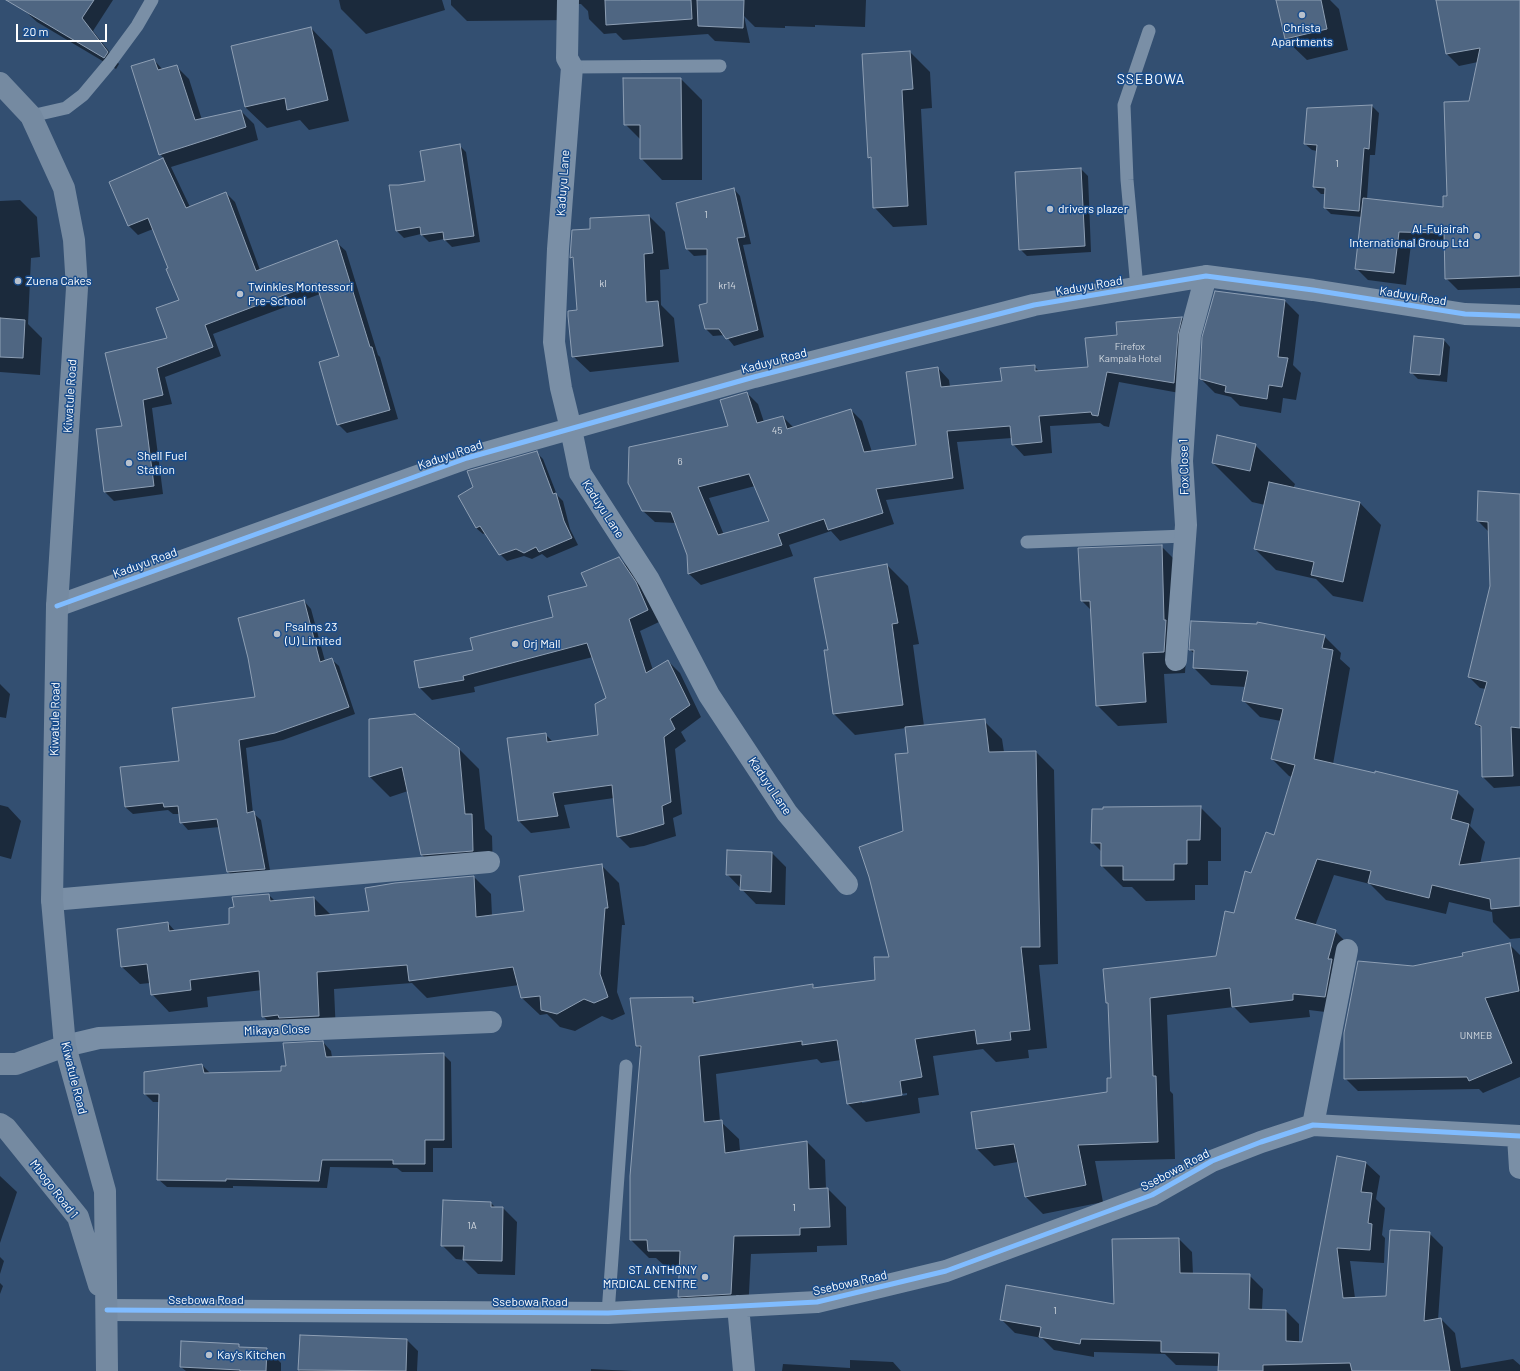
<!DOCTYPE html>
<style>
body{margin:0}
#map{position:relative;width:1520px;height:1371px;overflow:hidden;background:#334f71;font-family:Barlow,sans-serif}
canvas{display:block}
.scale{position:absolute;left:16px;top:24px;width:91px;height:18px;box-sizing:border-box;border:2px solid #fff;border-top:0;padding-left:5px;font-size:12px;line-height:14px;white-space:nowrap;color:#fff;-webkit-text-stroke:3px #184c8c;paint-order:stroke}
</style>
<div id="map">
<canvas width="1520" height="1371"></canvas>
<div class="scale">20 m</div>
</div>
<script>
const ctx = document.querySelector('canvas').getContext('2d');
ctx.lineJoin = 'round';
function fill(path, color) { ctx.fillStyle = color; ctx.fill(path, 'evenodd'); }
const toPath = rows => new Path2D(rows.map(r => 'M' + r).join(''));
function trace(path, color, width, dash) { ctx.strokeStyle = color; ctx.lineWidth = width; ctx.lineCap = dash ? 'butt' : 'round'; ctx.setLineDash(dash || []); ctx.stroke(path); }
function label(font, color, halo, rows, align = 'center') {
  ctx.font = font + ' Barlow,sans-serif'; ctx.lineWidth = 3; ctx.setLineDash([]); ctx.textBaseline = 'middle'; ctx.strokeStyle = halo; ctx.fillStyle = color; for (const [text, x, y, turn = 0] of rows) {
    ctx.save(); ctx.translate(x, y); ctx.rotate((+turn || 0) * Math.PI / 180); ctx.textAlign = isNaN(turn) ? turn : align; if (halo) ctx.strokeText(text, 0, 0); ctx.fillText(text, 0, 0); ctx.restore();
  }
}
const shadow = toPath([
 [31,0,113,0,93,31,119,64,116,69,37,22,25,11],
 [339,0,442,0,445,10,366,34,341,9],
 [451,0,866,0,865,27,815,25,815,27,785,26,785,28,755,27,744,16,750,43,715,41,708,34,623,40,616,33,604,34,589,19,588,11,581,4,578,4,571,20,467,21,451,5],
 [1277,0,1330,0,1339,9,1348,50,1307,60,1285,39],
 [1437,0,1520,0,1520,288,1458,290,1446,278,1445,245,1411,244,1406,285,1368,280,1356,268,1362,217,1331,214,1325,208,1326,194,1321,194,1314,187,1317,151,1312,150,1305,144,1308,109,1372,106,1379,113,1375,155,1370,155,1367,199,1444,208,1448,197,1478,62,1459,66,1447,54],
 [311,28,332,50,349,121,309,130,300,120,267,128,245,107],
 [910,52,930,72,932,108,921,109,927,225,893,227,874,207,872,159,869,157],
 [154,60,163,70,176,66,189,79,202,120,241,111,254,124,258,140,171,167,190,207,226,193,235,202,260,270,336,242,346,251,378,355,380,357,398,419,347,433,338,424,340,357,320,294,213,334,221,356,165,377,172,404,152,408,163,494,114,501,105,492,124,427,168,339,180,300,153,229,138,235,129,226,111,183,164,159,160,154],
 [681,79,702,100,702,180,662,180,641,158,641,140,625,124],
 [459,145,466,152,480,242,452,247,444,239,429,242,421,234,404,238,397,231,399,186,426,181],
 [1081,169,1088,176,1091,252,1027,256,1020,249],
 [734,189,740,196,751,244,743,245,764,337,734,346,725,335,713,336,706,329,708,304,708,255,694,256,687,249],
 [20,200,37,217,40,257,31,258,28,324,42,338,40,375,0,372,0,201],
 [649,216,665,232,669,269,660,270,661,305,674,318,679,362,590,372,573,356,578,311,574,260,571,257,591,230],
 [1285,301,1299,315,1293,365,1301,373,1296,400,1283,398,1281,413,1240,406,1231,397,1215,393,1201,379],
 [1182,318,1193,329,1185,394,1119,382,1109,427,1104,426,1100,423,1050,426,1052,453,1024,456,1013,444,1012,438,957,442,964,489,886,500,894,524,840,541,831,531,789,545,793,556,701,585,689,574,688,554,676,523,655,522,643,511,729,426,747,393,758,404,764,422,783,417,794,428,851,410,862,421,872,452,917,446,938,368,949,380,950,387,1003,382,1034,366,1040,372,1089,368,1118,336],
 [755,486,771,522,724,535,709,498],
 [1444,340,1450,347,1447,382,1418,379,1411,372],
 [1255,445,1295,484,1293,489,1360,503,1381,525,1363,602,1333,596,1316,579,1276,570,1255,549,1265,505,1252,502,1213,463],
 [536,452,543,459,557,495,563,501,570,529,578,545,547,558,542,554,532,559,524,556,507,561,500,554,486,533,483,534,476,528],
 [1520,495,1520,786,1494,788,1483,777,1482,729,1476,724,1486,689,1480,688,1469,677,1491,586,1489,532,1478,521],
 [1161,546,1182,567,1187,642,1185,673,1164,674,1167,723,1118,726,1097,705,1091,610,1082,601],
 [619,558,631,570,647,595,659,622,640,631,653,670,668,661,680,673,701,717,681,732,686,741,675,749,682,814,673,818,676,836,644,846,630,848,618,836,614,798,564,805,570,828,531,833,519,821,545,734,553,742,599,736,607,698,593,657,474,687,475,692,432,700,420,688,474,651,554,618],
 [887,565,908,586,919,644,913,645,924,726,984,721,1002,739,1004,752,1036,752,1054,770,1058,964,1039,965,1047,1048,1028,1050,1029,1058,996,1062,983,1049,933,1056,939,1095,918,1098,920,1113,866,1122,848,1104,841,1060,821,1063,817,1059,716,1074,720,1121,739,1139,740,1151,807,1142,825,1160,826,1189,828,1189,846,1207,847,1245,817,1246,817,1252,751,1254,748,1312,697,1314,679,1296,681,1268,667,1268,656,1258,649,1258,631,1240,642,1050,637,1045,692,998,698,1003,813,986,816,989,876,981,890,958,904,832,909,754,906,728,855,735,834,714,826,651,829,651],
 [907,1093,907,1095,862,1103,862,1101],
 [304,601,311,609,325,661,331,659,339,666,355,714,283,740,246,748,253,813,261,820,271,876,236,879,228,872,220,827,188,830,181,822,180,814,173,814,168,810,133,814,125,807,256,698],
 [1324,636,1341,653,1340,659,1350,668,1333,764,1457,792,1474,809,1470,826,1485,842,1480,864,1520,859,1520,938,1510,939,1493,922,1492,912,1449,902,1446,914,1386,900,1370,884,1334,875,1315,926,1335,931,1352,948,1342,1014,1309,1010,1310,1017,1250,1023,1234,1007,1167,1015,1170,1091,1173,1094,1175,1159,1095,1161,1103,1202,1043,1214,1026,1197,1018,1162,994,1166,977,1149,1108,1093,1112,1079,1109,1005,1107,1003,1217,957,1252,874,1274,836,1292,777,1289,776,1272,759,1281,721,1260,717,1243,700,1246,687,1211,685,1194,668,1195,654,1190,650],
 [0,684,10,694,6,718,0,717],
 [459,749,479,769,485,829,492,836,493,871,442,875,422,855,408,791,390,797,370,777],
 [0,805,8,807,21,821,11,859,0,856],
 [1200,807,1221,828,1221,861,1208,861,1208,885,1195,885,1195,900,1146,901,1132,887,1123,887,1102,866,1102,852,1092,842],
 [728,851,772,853,786,867,785,905,756,904,727,874],
 [602,866,619,883,625,925,622,925,617,992,625,1014,612,1020,602,1016,575,1031,560,1027,547,1014,540,1015,522,998,519,985,427,998,412,983,334,989,336,1034,281,1034,263,1016,262,990,207,997,208,1007,169,1012,152,994,150,983,140,984,122,967,118,930,168,923,175,931,230,925,235,908,269,895,275,901,314,898,331,915,370,912,474,877,491,894,492,916,525,911],
 [1509,944,1520,955,1520,1077,1483,1093,1479,1089,1358,1091,1345,1078,1413,968,1464,957],
 [323,1042,331,1051,332,1057,443,1054,451,1062,452,1148,433,1148,433,1172,402,1172,397,1168,330,1167,327,1188,233,1186,233,1188,167,1187,158,1179,160,1102,153,1102,145,1094,202,1065,210,1073,282,1072],
 [1366,1163,1380,1176,1376,1199,1385,1208,1382,1235,1385,1238,1384,1263,1350,1261,1355,1298,1387,1297,1429,1233,1443,1247,1438,1320,1441,1319,1455,1333,1461,1368,1513,1359,1520,1365,1520,1371,1220,1371,1220,1366,1176,1365,1165,1354,1094,1352,1094,1357,1054,1350,1042,1338,1015,1333,1001,1319,1115,1305,1179,1239,1192,1252,1193,1275,1249,1275,1263,1289,1262,1310,1286,1311,1299,1324,1299,1343,1303,1343],
 [0,1176,17,1192,0,1243],
 [444,1201,491,1203,496,1208,503,1208,517,1222,515,1275,478,1274,464,1260,456,1259,442,1245],
 [0,1257,4,1261,0,1274],
 [0,1283,3,1286,0,1294],
 [407,1340,418,1351,417,1371,300,1371,299,1370],
 [238,1345,242,1348,267,1349,281,1363,281,1371,186,1371,181,1367],
 [850,1360,893,1362,901,1371,782,1371,783,1364,850,1368],
 [591,1369,633,1371,591,1371]
]);
const building = toPath([
 [6,0,94,0,82,18,108,52,104,58,6,0],
 [605,0,691,0,692,19,606,25,605,0],
 [697,0,744,0,743,28,698,26,697,0],
 [1276,0,1321,0,1327,29,1285,39,1276,0],
 [1436,0,1520,0,1520,276,1445,279,1444,233,1399,232,1394,273,1355,269,1363,198,1443,207,1443,196,1447,196,1444,102,1469,101,1480,48,1446,54,1436,0],
 [311,27,328,100,287,110,285,98,245,107,231,46,311,27],
 [910,51,913,89,902,90,908,206,873,208,871,157,868,158,862,54,910,51],
 [154,59,158,70,177,65,195,120,241,110,246,127,159,155,131,66,154,59],
 [623,78,681,78,682,159,640,159,640,125,624,125,623,78],
 [1372,105,1369,149,1364,148,1359,211,1324,208,1325,188,1313,187,1317,145,1304,144,1307,108,1372,105],
 [460,144,474,236,444,240,443,232,421,235,420,227,396,231,389,185,399,185,425,181,420,151,460,144],
 [163,158,186,208,226,192,256,271,337,240,370,347,372,347,390,410,337,425,319,362,339,356,316,283,205,325,213,347,157,368,163,395,143,400,154,486,104,492,96,429,122,426,105,353,167,338,156,308,179,300,166,269,168,268,148,218,128,226,109,182,163,158],
 [1081,168,1085,246,1019,250,1015,172,1081,168],
 [734,188,745,237,737,238,758,330,726,339,719,329,705,329,699,305,707,303,707,249,686,249,676,203,734,188],
 [649,215,653,253,644,254,646,302,658,301,663,346,572,357,568,316,568,311,577,310,573,257,570,258,572,230,590,229,590,218,649,215],
 [1215,291,1285,300,1278,357,1288,358,1282,387,1269,385,1267,399,1225,392,1226,386,1200,379,1202,337,1215,291],
 [1182,317,1178,334,1174,383,1107,372,1098,416,1092,415,1091,412,1039,416,1042,442,1012,445,1010,426,947,431,953,478,876,489,883,513,828,530,824,519,778,534,782,545,688,574,687,555,671,512,642,511,628,483,629,447,728,426,720,400,747,392,757,423,783,416,787,429,851,409,864,452,916,445,906,372,938,367,941,387,1002,381,1000,368,1035,365,1035,371,1088,367,1085,338,1117,335,1116,322,1182,317],
 [749,474,769,521,718,535,698,487,749,474],
 [0,318,25,320,23,358,0,357,0,318],
 [1414,336,1444,339,1440,375,1410,373,1414,336],
 [1217,435,1256,444,1250,471,1212,463,1217,435],
 [537,451,553,494,556,493,564,521,572,538,539,552,536,547,524,553,516,549,499,555,480,526,476,528,458,496,473,487,467,471,537,451],
 [1269,482,1360,502,1343,582,1311,575,1314,562,1254,549,1269,482],
 [1478,491,1520,494,1520,728,1511,727,1513,776,1482,777,1481,726,1475,724,1487,682,1468,677,1490,586,1488,522,1477,521,1478,491],
 [1162,545,1164,620,1166,620,1164,652,1143,653,1146,702,1096,706,1090,601,1081,601,1078,548,1162,545],
 [619,557,636,582,648,610,629,619,646,673,668,660,690,705,670,719,675,729,664,737,671,802,662,806,664,824,631,834,617,837,612,785,553,793,558,816,518,821,507,738,546,733,547,742,598,735,595,704,606,698,587,643,463,676,464,680,419,688,414,661,473,650,470,638,553,617,548,596,587,586,581,573,619,557],
 [887,564,898,623,892,624,903,705,833,714,824,650,828,650,814,578,887,564],
 [304,600,320,662,332,658,349,707,275,733,239,740,247,813,254,811,265,869,227,872,217,819,180,823,178,806,164,807,163,803,125,807,120,767,179,761,172,708,255,697,248,658,238,618,304,600],
 [1191,621,1257,624,1257,622,1325,635,1322,648,1333,650,1314,759,1375,773,1375,771,1458,791,1451,819,1469,824,1459,865,1520,858,1520,906,1491,909,1490,899,1432,885,1429,898,1368,883,1371,871,1317,859,1295,919,1336,930,1328,959,1332,959,1325,997,1293,994,1293,1000,1232,1007,1230,988,1150,998,1153,1076,1156,1076,1158,1142,1078,1145,1086,1185,1025,1197,1014,1144,976,1149,971,1112,1107,1092,1107,1078,1111,1078,1108,1003,1106,1003,1103,969,1216,956,1225,911,1234,913,1245,871,1251,873,1266,832,1274,835,1295,765,1271,759,1283,709,1242,701,1248,671,1193,668,1194,650,1189,650,1191,621],
 [415,714,459,748,465,814,472,814,473,851,421,855,402,767,369,777,369,719,415,714],
 [985,719,989,752,1036,751,1040,947,1021,947,1030,1030,1010,1032,1011,1040,977,1044,975,1030,915,1039,922,1077,900,1081,902,1095,847,1104,837,1040,802,1045,802,1041,699,1056,704,1122,722,1120,725,1153,807,1141,809,1189,828,1188,830,1227,800,1228,800,1235,734,1236,731,1294,678,1297,680,1251,648,1251,647,1240,630,1240,630,1176,641,1046,636,1046,630,998,693,997,693,1003,813,984,813,988,875,980,874,957,889,957,869,877,859,847,903,831,895,754,908,753,905,727,985,719],
 [1201,806,1200,840,1187,840,1187,864,1174,864,1174,880,1123,880,1123,866,1101,866,1101,843,1091,843,1092,809,1103,809,1103,807,1201,806],
 [727,850,772,852,771,892,740,890,741,875,726,875,727,850],
 [602,864,608,908,605,908,600,974,608,997,594,1003,584,999,557,1014,541,1010,540,996,521,998,513,967,409,981,407,965,317,972,319,1016,279,1018,278,1015,262,1017,259,971,190,980,191,990,151,995,147,964,121,967,117,929,168,922,169,931,229,924,229,908,234,907,232,897,269,894,270,901,314,897,315,916,369,911,365,888,395,883,474,876,476,917,524,911,519,876,602,864],
 [1510,943,1519,991,1485,998,1512,1063,1469,1081,1467,1077,1344,1079,1344,1033,1358,961,1413,966,1463,956,1462,953,1510,943],
 [323,1041,326,1057,444,1053,444,1140,425,1140,425,1164,393,1164,393,1160,322,1160,319,1181,226,1179,226,1181,157,1180,159,1094,144,1094,144,1072,202,1064,204,1073,281,1071,281,1066,286,1066,283,1043,323,1041],
 [1337,1156,1366,1162,1361,1192,1372,1193,1368,1223,1372,1224,1370,1250,1337,1248,1343,1298,1386,1296,1390,1230,1430,1232,1424,1321,1441,1318,1450,1371,1352,1371,1350,1363,1263,1365,1263,1371,1218,1371,1219,1353,1161,1352,1161,1341,1081,1339,1080,1344,1039,1337,1041,1327,1000,1320,1006,1285,1114,1304,1112,1239,1179,1238,1180,1273,1250,1274,1249,1309,1286,1310,1286,1341,1302,1342,1337,1156],
 [443,1200,491,1202,491,1207,503,1207,502,1261,463,1260,464,1246,441,1246,443,1200],
 [300,1335,407,1339,406,1371,298,1370,300,1335],
 [181,1341,239,1344,239,1347,267,1348,266,1371,240,1371,240,1370,180,1367,181,1341]
]);
const service = toPath([
 [572,67,720,66],
 [31,116,66,108,83,95,109,64,137,26,152,0],
 [1137,288,1127,180,1124,105,1149,31],
 [1027,542,1185,536],
 [608,1313,626,1066]
]);
const minor = toPath([
 [568,0,567,58,572,67,558,249,554,342,561,388,571,429,580,473,649,580,709,695,787,813,847,884],
 [57,606,467,458,754,377,1034,305,1206,276,1313,290,1465,314,1520,316],
 [1176,660,1186,525,1182,461,1190,335,1206,276],
 [52,900,489,862],
 [65,1046,99,1038,491,1022],
 [1313,1125,1347,950],
 [1518,1137,1520,1168],
 [738,1306,744,1371],
 [107,1310,608,1313,817,1302,946,1271,1152,1195,1212,1161,1261,1142,1313,1125,1520,1136]
]);
const secondary = toPath([
 [0,83,31,116,64,188,74,240,77,288,57,606,52,900,65,1046,105,1191,107,1371],
 [0,1064,16,1064,65,1046],
 [0,1124,6,1128,78,1217,99,1285]
]);
const cycleway = toPath([
 [57,606,467,458,754,377,1034,305,1206,276,1313,290,1465,314,1520,316],
 [107,1310,608,1313,817,1302,946,1271,1152,1195,1212,1161,1261,1142,1313,1125,1520,1136]
]);
const markers = [
 [1302,15,4,"#b8c1cd"],
 [1050,209,4,"#b8c1cd"],
 [1477,236,4,"#b8c1cd"],
 [18,281,4,"#b8c1cd"],
 [240,294,4,"#b8c1cd"],
 [129,463,4,"#b8c1cd"],
 [277,634,4,"#b8c1cd"],
 [515,644,4,"#b8c1cd"],
 [705,1277,4,"#b8c1cd"],
 [209,1355,4,"#b8c1cd"]
];
const numberNames = [
 ["1",1337,164],
 ["1",706,215],
 ["kl",603,284],
 ["kr14",727,286],
 ["Firefox",1130,347],
 ["Kampala Hotel",1130,359],
 ["45",777,431],
 ["6",680,462],
 ["UNMEB",1476,1036],
 ["1",794,1208],
 ["1A",472,1226],
 ["1",1055,1311]
];
const poiNames = [
 ["Christa",1302,28,"center"],
 ["Apartments",1302,42,"center"],
 ["drivers plazer",1058,209],
 ["Al-Fujairah",1469,229,"right"],
 ["International Group Ltd",1469,243,"right"],
 ["Zuena Cakes",26,281],
 ["Twinkles Montessori",248,287],
 ["Pre-School",248,301],
 ["Shell Fuel",137,456],
 ["Station",137,470],
 ["Psalms 23",285,627],
 ["(U) Limited",285,641],
 ["Orj Mall",523,644],
 ["ST ANTHONY",697,1270,"right"],
 ["MRDICAL CENTRE",697,1284,"right"],
 ["Kay's Kitchen",217,1355]
];
const streetNames = [
 ["Kaduyu Lane",563,183,-86],
 ["Kaduyu Road",1089,286,-10],
 ["Kaduyu Road",1413,296,9],
 ["Kaduyu Road",774,361,-15],
 ["Kiwatule Road",70,396,-86],
 ["Kaduyu Road",450,455,-19],
 ["Fox Close 1",1184,467,-91],
 ["Kaduyu Lane",603,509,57],
 ["Kaduyu Road",145,563,-20],
 ["Kiwatule Road",55,719,-89],
 ["Kaduyu Lane",770,786,56],
 ["Mikaya Close",277,1030,-2],
 ["Kiwatule Road",74,1078,76],
 ["Ssebowa Road",1175,1170,-28],
 ["Mbogo Road 1",54,1189,52],
 ["Ssebowa Road",850,1283,-13],
 ["Ssebowa Road",206,1300],
 ["Ssebowa Road",530,1302]
];
const quarterNames = [
 ["SSEBOWA",1151,79]
];
fill(shadow, '#0007');
fill(building, '#4f6682');
trace(building, '#8e9fb4', 1);
trace(service, '#7a8fa6', 13);
trace(minor, '#7a8fa6', 22);
trace(secondary, '#758aa1', 22);
trace(cycleway, '#80bcff', 5);
for (const [x, y, r, color] of markers) { const dot = new Path2D(); dot.arc(x, y, r, 0, 2 * Math.PI); ctx.fillStyle = color; ctx.fill(dot); trace(dot, '#184c8c', 1.5); }
label('10px', '#d3d9e0', null, numberNames);
label('12px', '#fff', '#184c8c', poiNames, 'left');
label('12px', '#fff', '#184c8c', streetNames);
ctx.letterSpacing = '1px';
label('14px', '#fff', '#184c8c', quarterNames);
ctx.letterSpacing = '0px';
</script>
